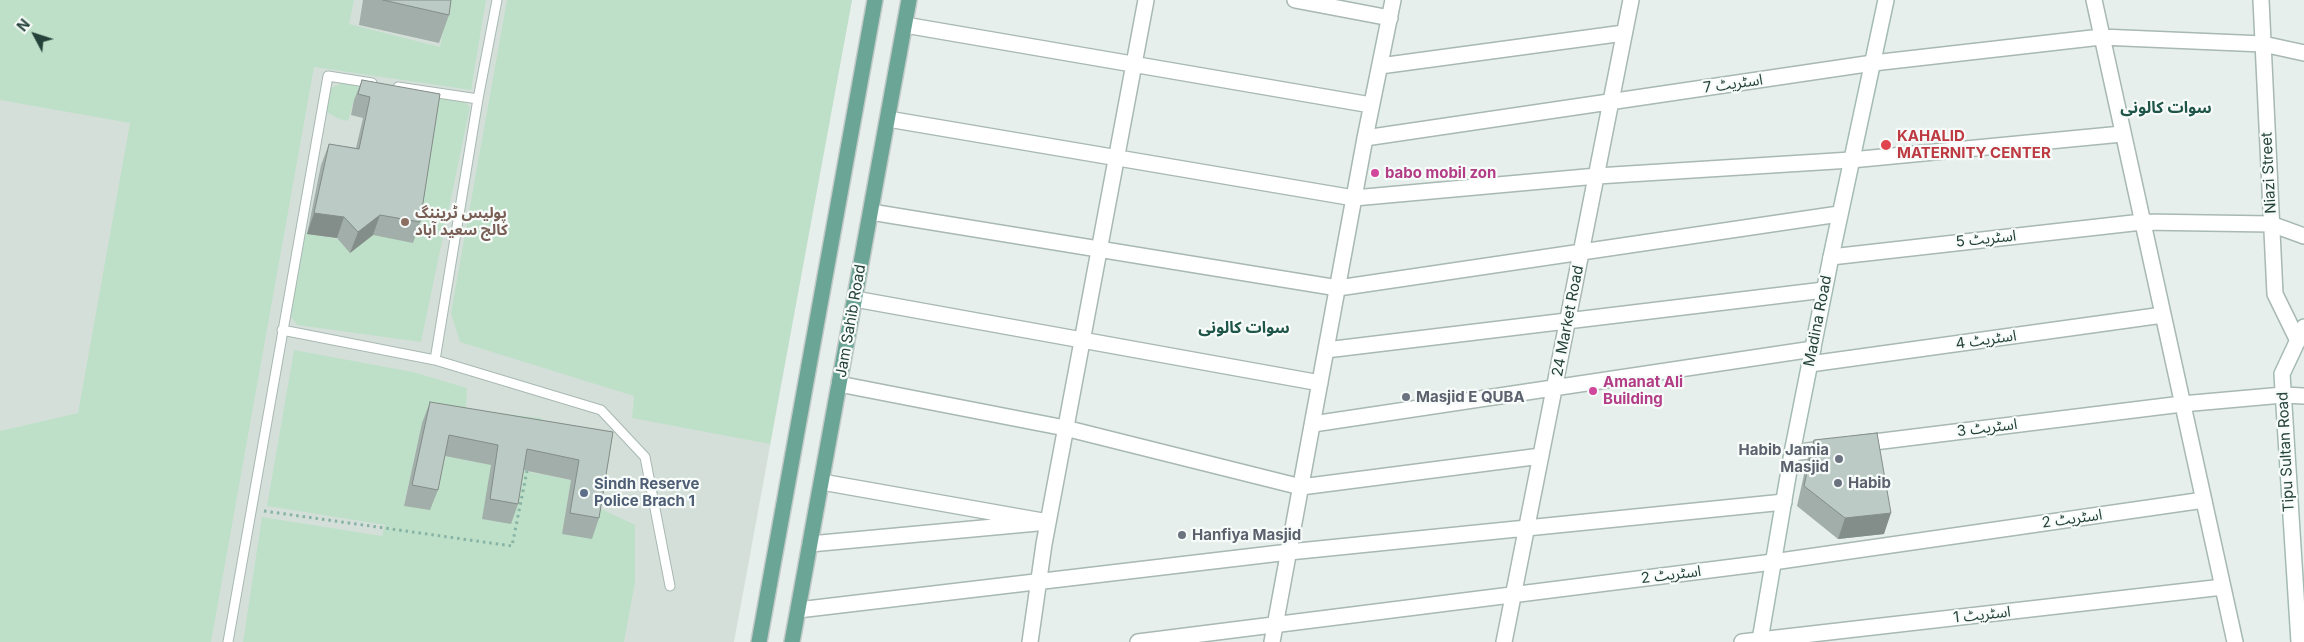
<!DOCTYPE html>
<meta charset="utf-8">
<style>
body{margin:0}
#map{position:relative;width:2304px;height:642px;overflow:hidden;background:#e6efeb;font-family:Inter,sans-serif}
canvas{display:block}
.north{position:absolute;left:10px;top:10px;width:50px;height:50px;-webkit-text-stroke:4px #f7fbf9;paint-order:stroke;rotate:310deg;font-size:14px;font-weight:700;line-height:20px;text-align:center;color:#24423a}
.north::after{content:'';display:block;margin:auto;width:18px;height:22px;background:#24423a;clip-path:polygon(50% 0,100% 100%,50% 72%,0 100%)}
</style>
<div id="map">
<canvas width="2304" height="642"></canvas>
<div class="north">N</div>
</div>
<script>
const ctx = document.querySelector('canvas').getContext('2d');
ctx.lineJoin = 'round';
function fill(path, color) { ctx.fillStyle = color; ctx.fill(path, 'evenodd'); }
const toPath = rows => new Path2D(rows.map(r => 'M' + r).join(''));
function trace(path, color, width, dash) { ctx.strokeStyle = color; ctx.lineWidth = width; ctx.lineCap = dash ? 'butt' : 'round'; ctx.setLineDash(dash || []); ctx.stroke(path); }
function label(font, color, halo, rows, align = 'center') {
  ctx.font = font + ' Inter,"Noto Sans Arabic",sans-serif'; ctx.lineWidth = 4.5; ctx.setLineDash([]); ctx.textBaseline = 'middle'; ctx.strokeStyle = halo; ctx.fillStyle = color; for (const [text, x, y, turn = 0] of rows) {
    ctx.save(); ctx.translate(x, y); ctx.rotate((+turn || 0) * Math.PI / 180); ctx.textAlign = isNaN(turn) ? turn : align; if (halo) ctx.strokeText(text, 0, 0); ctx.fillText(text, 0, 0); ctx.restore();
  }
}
const built = toPath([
 [0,0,852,0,734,642,0,642]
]);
const green = toPath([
 [0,0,354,0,349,24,440,47,449,0,486,0,471,90,314,67,211,642,0,642,0,431,78,413,130,123,0,100],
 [507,0,852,0,770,444,632,418,634,396,460,342,451,313],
 [347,81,465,102,470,107,421,342,297,325,290,315,306,233,338,239,350,252,373,235,413,242,433,115,354,101,348,121,339,119,327,112,331,88],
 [294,350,413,372,467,388,466,410,542,418,542,442,422,423,404,505,441,455,491,465,483,519,519,470,571,480,562,534,597,507,635,525,635,582,624,642,243,642,262,517,382,536,385,525,267,506]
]);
const path = toPath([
 [264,511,512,546,527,471]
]);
const lane = toPath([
 [398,87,478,99,497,0],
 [282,330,435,360,478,99],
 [435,360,601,410,645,457,670,586],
 [228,642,328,76,372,83]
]);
const street = toPath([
 [1295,0,1390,18],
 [2094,0,2235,642],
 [2261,0,2275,294,2298,341],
 [905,25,1371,105],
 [1380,66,1624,33],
 [888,119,1354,198,1597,176,1851,160,2122,134],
 [1365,138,1873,63,2101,37,2263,44,2304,53],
 [871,212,1338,288,1839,214],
 [1831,257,2142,222,2271,224,2304,236],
 [855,299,1320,383],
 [1326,350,1824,290],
 [1810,364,2163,315],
 [839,384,1065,428,1301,487,1541,456],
 [1313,424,1813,349],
 [1858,444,2182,404,2283,395,2304,396],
 [1792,453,1831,448],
 [810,544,1048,522,822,482],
 [798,610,1289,552,1784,502],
 [1030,642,1044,544,1146,0],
 [1138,642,1773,562,2204,500],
 [1272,642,1365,138,1393,0],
 [1504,642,1631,0],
 [1742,642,2223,587]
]);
const secondary = toPath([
 [1757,642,1760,640,1792,453,1831,257,1886,0],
 [2299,642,2282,374,2304,327]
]);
const primary = toPath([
 [759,642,875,0],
 [792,642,909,0]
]);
const wall = toPath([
 [363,0,451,0,449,15,439,43,359,25],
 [362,80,440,94,420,222,413,243,373,235,350,253,337,238,307,234,321,165,329,144,356,148,363,118,351,115,354,100],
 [430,402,613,432,599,518,592,539,562,534,571,480,523,470,518,504,511,524,482,519,491,465,445,456,438,490,430,510,404,506,422,423],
 [1814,440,1884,534,1838,539,1797,506,1807,461]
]);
const shadedWall = toPath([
 [314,213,344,217,337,238,307,234],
 [380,215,373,235,350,253,358,232],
 [1891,513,1884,534,1838,539,1845,518]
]);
const building = toPath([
 [383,0,451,0,449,15,383,0],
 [362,80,440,94,420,222,380,215,358,232,344,217,314,213,329,144,359,149,370,97,358,94,362,80],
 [430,402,613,432,599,518,570,513,579,460,527,449,518,504,490,499,498,445,449,435,438,490,412,485,430,402],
 [1877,433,1891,513,1845,518,1804,486,1814,440,1877,433]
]);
const markers = [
 [1886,145,6,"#e0444e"],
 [1375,173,5,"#d1479c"],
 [405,222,5,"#8d6e63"],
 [1593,391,5,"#d1479c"],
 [1406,397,5,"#6b7280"],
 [1839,459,5,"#6b7280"],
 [1838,483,5,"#6b7280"],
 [584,493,5,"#5c6f8a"],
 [1182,535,5,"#6b7280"]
];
const streetNames = [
 ["اسٹریٹ 7",1733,84,-8],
 ["Niazi Street",2269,173,-93],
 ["اسٹریٹ 5",1986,239,-6],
 ["Jam Sahib Road",851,321,-80],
 ["24 Market Road",1568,321,-79],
 ["Madina Road",1818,321,-79],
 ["اسٹریٹ 4",1986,340,-8],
 ["اسٹریٹ 3",1987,428,-7],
 ["Tipu Sultan Road",2286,452,-93],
 ["اسٹریٹ 2",2072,519,-8],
 ["اسٹریٹ 2",1671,575,-7],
 ["اسٹریٹ 1",1982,615,-6]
];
const healthNames = [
 ["KAHALID",1897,136],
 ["MATERNITY CENTER",1897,153]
];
const hotelNames = [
 ["babo mobil zon",1385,173],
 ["Amanat Ali",1603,382],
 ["Building",1603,399]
];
const educationNames = [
 ["پولیس ٹریننگ",415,213],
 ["کالج سعید آباد",415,230]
];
const worshipNames = [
 ["Masjid E QUBA",1416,397],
 ["Habib Jamia",1829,450,"right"],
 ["Masjid",1829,467,"right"],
 ["Habib",1848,483],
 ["Hanfiya Masjid",1192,535]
];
const serviceNames = [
 ["Sindh Reserve",594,484],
 ["Police Brach 1",594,501]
];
const neighbourhoodNames = [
 ["سوات کالونی",2166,108],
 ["سوات کالونی",1244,328]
];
fill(built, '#d4dfda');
fill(green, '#bfe0c8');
trace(lane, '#a8b8b2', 11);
trace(street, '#a8b8b2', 18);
trace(secondary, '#a4bbb3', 18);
trace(primary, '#c2cac8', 18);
trace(path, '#86b3a5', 3, [2.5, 4]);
trace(lane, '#fff', 9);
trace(street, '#fff', 15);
trace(secondary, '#fff', 15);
trace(primary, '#6aa596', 15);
fill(wall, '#a1aea9');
fill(shadedWall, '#838d89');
fill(building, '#bbcac4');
trace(building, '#838d89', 1);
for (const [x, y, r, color] of markers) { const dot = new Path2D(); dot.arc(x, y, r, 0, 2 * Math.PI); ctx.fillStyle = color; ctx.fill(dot); trace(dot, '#f7fbf9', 2); }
label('15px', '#24423a', '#f7fbf9', streetNames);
label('bold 15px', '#be3a42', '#f7fbf9', healthNames, 'left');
label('bold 15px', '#b23c85', '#f7fbf9', hotelNames, 'left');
label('bold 15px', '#785e54', '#f7fbf9', educationNames, 'left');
label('bold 15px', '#5b616d', '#f7fbf9', worshipNames, 'left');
label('bold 15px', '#4e5e75', '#f7fbf9', serviceNames, 'left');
label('bold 16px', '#1f5548', '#f7fbf9', neighbourhoodNames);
</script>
